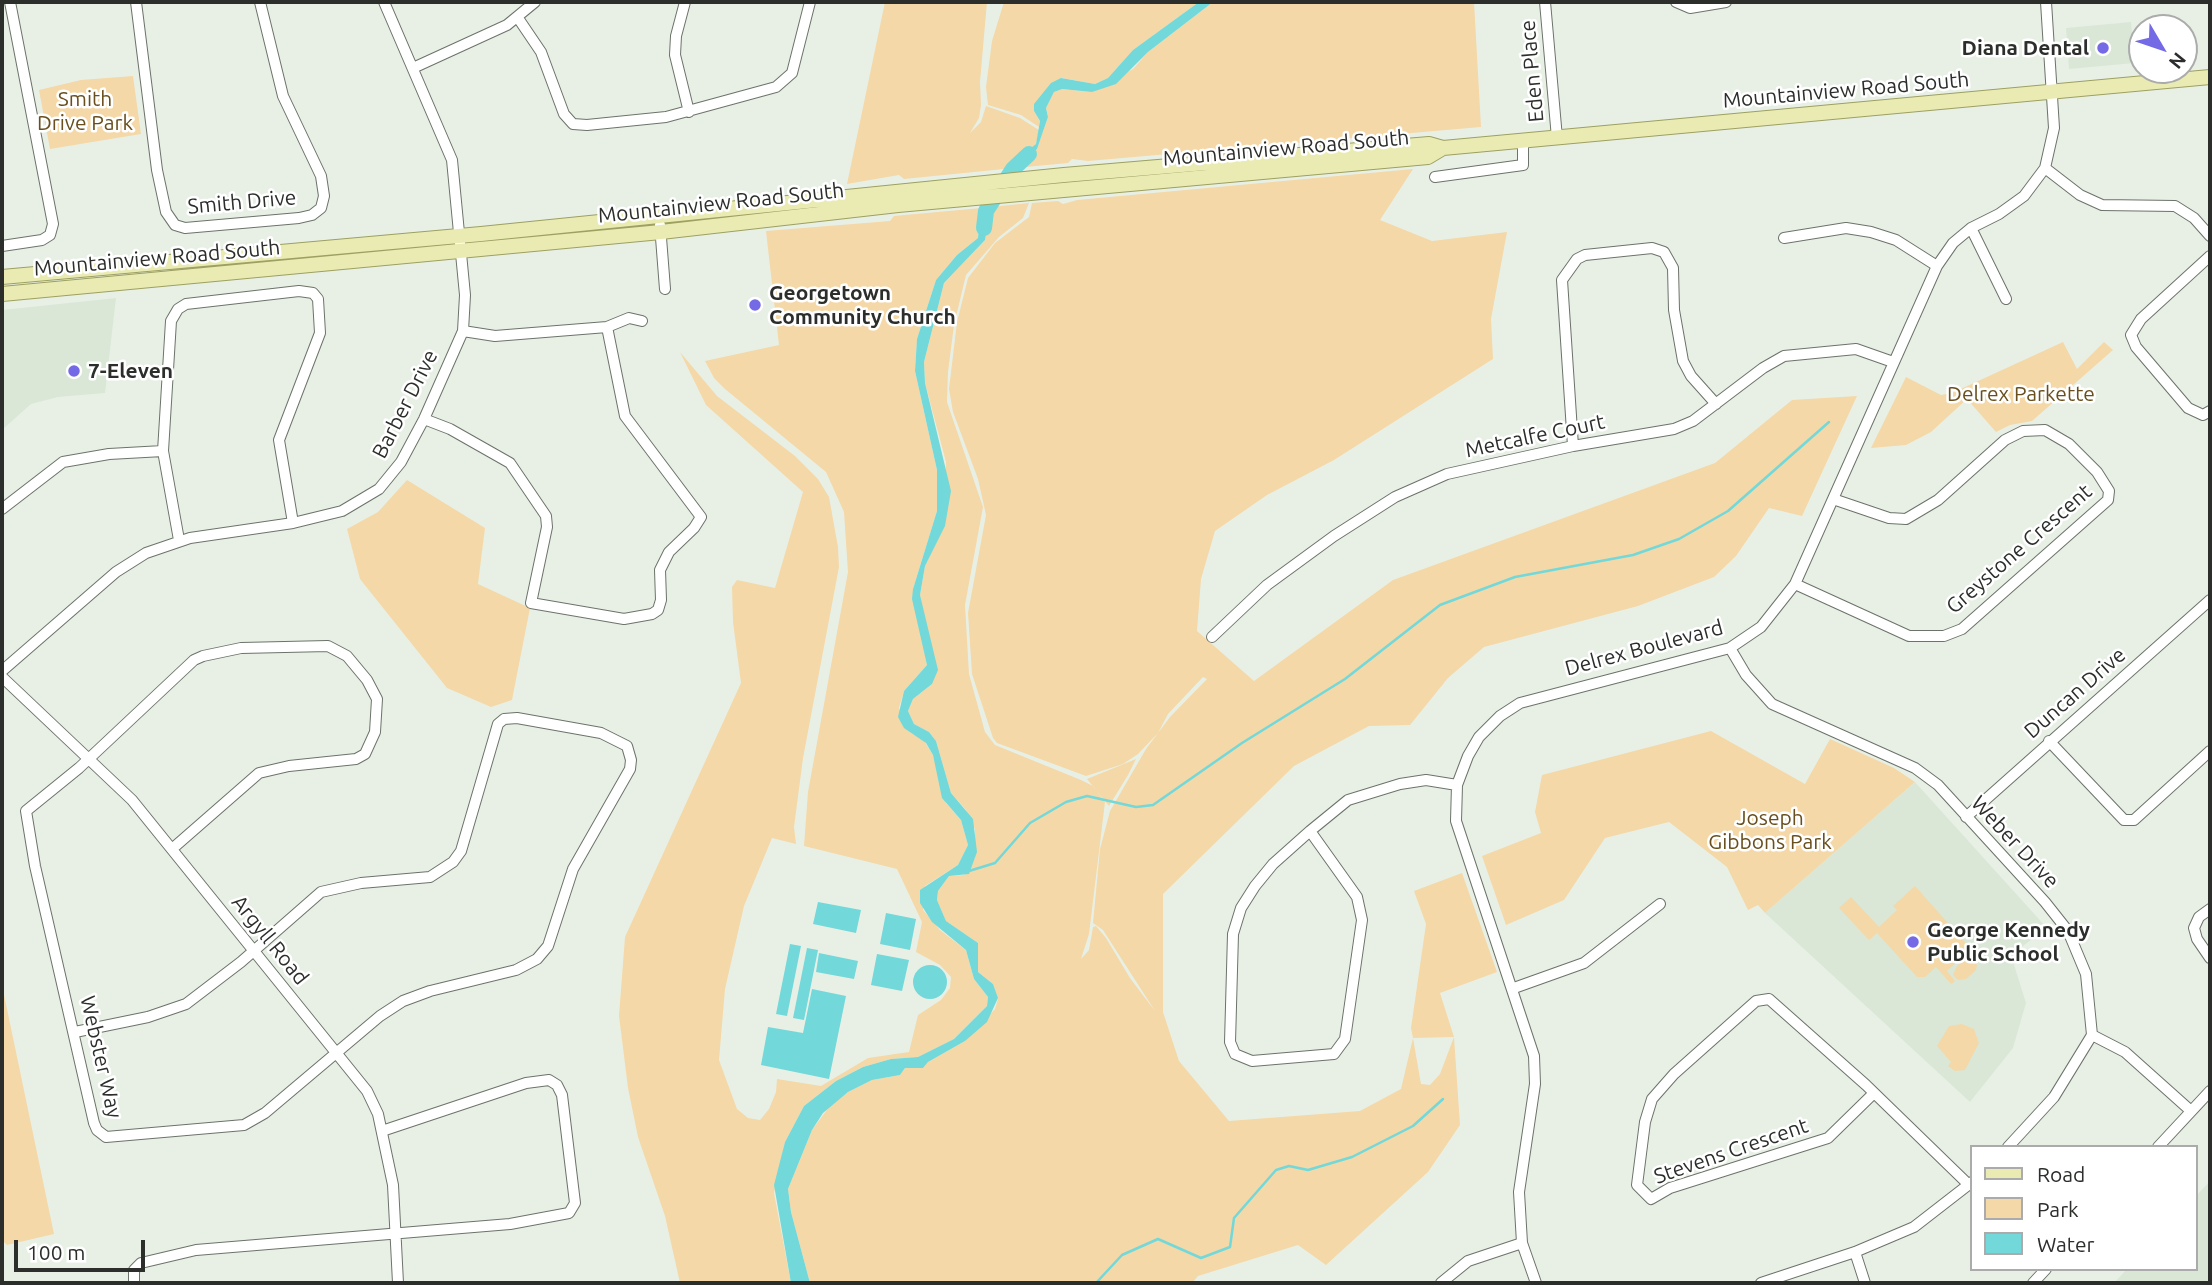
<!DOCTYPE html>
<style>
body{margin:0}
#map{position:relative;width:2212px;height:1285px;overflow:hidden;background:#e8f0e6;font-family:Ubuntu,sans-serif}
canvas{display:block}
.frame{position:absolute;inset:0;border:4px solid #2b2e2b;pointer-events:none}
.legend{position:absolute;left:1970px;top:1145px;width:228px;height:126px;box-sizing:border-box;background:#fff;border:2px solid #aaabaa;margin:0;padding:9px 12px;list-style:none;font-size:21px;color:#2b2e2b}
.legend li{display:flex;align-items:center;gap:14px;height:35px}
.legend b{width:35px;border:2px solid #aaabaa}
.north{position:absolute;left:2128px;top:14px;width:70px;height:70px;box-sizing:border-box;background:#fff;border:2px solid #aaabaa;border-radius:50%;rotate:129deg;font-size:19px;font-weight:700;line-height:28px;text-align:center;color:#2b2e2b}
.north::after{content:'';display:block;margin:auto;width:24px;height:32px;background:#756ae5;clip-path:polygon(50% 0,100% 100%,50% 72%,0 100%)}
.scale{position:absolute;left:14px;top:1240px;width:131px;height:32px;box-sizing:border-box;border:4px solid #2b2e2b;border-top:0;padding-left:9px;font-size:21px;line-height:24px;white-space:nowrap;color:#2b2e2b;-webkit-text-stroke:5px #fff;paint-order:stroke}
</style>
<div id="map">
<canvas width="2212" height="1285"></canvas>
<div class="frame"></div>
<ul class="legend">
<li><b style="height:9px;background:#e9ebb2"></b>Road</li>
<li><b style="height:19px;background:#f4d8a8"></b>Park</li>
<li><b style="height:19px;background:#72d8d9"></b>Water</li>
</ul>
<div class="north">N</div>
<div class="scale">100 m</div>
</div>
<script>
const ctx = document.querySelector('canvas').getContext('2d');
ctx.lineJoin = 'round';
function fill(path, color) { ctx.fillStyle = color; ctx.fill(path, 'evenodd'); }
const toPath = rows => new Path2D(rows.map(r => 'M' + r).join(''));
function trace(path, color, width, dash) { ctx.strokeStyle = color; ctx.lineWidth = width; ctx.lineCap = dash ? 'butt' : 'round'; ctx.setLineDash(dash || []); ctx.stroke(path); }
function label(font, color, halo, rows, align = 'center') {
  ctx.font = font + ' Ubuntu,sans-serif'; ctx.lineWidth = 5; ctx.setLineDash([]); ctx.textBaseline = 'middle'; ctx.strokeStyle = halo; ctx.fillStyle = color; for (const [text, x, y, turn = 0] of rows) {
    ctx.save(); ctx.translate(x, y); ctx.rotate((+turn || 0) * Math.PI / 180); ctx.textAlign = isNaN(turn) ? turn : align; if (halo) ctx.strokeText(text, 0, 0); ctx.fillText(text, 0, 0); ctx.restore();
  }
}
const built = toPath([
 [2131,22,2135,63,2069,69,2066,28],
 [116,298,105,393,58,397,31,404,2,430,2,310],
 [1915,782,2047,928,2011,955,2026,1003,2013,1048,1970,1102,1765,913],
 [2210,1181,2210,1283,2114,1283,2127,1269,2196,1269,2196,1196]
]);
const green = toPath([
 [885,2,987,2,980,82,981,105,979,118,970,133,981,122,986,106,1020,118,1039,130,1036,144,1004,169,904,179,899,175,847,184],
 [1004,2,1199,2,1133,50,1108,78,1095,84,1062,78,1034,111,1040,121,1039,127,1021,115,988,105,986,87,992,41],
 [1213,2,1474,2,1481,127,1088,161,1072,159,1068,163,1015,168,1037,149,1048,117,1046,108,1054,92,1061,89,1092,92,1133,69,1148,52],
 [133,76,141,134,50,149,39,90,81,80],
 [1413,169,1380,220,1432,241,1507,232,1491,319,1493,359,1334,460,1267,495,1215,531,1201,579,1197,631,1254,681,1393,580,1715,463,1792,400,1857,396,1802,516,1769,508,1736,556,1714,577,1638,606,1484,647,1448,678,1410,725,1369,726,1294,766,1163,894,1163,1012,1179,1061,1229,1121,1360,1111,1401,1089,1413,1038,1411,1028,1426,924,1414,891,1462,873,1497,972,1440,993,1454,1037,1460,1125,1428,1172,1326,1265,1298,1245,1198,1276,1192,1283,810,1283,791,1212,788,1189,812,1130,829,1107,848,1092,872,1080,900,1075,905,1068,923,1068,928,1062,965,1041,995,1009,998,999,993,984,978,972,978,943,946,921,937,900,938,891,949,876,964,875,970,869,975,857,975,829,966,810,951,793,936,741,929,732,914,724,908,711,913,699,932,684,920,595,925,566,944,526,946,462,925,383,924,362,944,283,985,240,991,207,1029,203,1023,218,999,237,966,275,954,325,948,372,947,402,983,507,965,605,969,674,985,732,995,745,1081,780,1093,786,1105,802,1089,934,1081,959,1089,950,1093,927,1096,926,1106,938,1130,978,1155,1011,1103,930,1093,923,1100,849,1110,811,1146,749,1170,717,1207,679,1203,677,1168,714,1158,733,1138,754,1123,764,1086,776,997,743,993,738,972,674,968,613,986,515,978,479,953,412,949,389,957,322,968,278,995,243,1029,217,1032,203,1058,201,1063,204,1077,200],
 [1454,1037,1440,1074,1430,1085,1421,1084,1413,1038],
 [981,208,978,238,957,255,936,280,917,339,915,371,937,470,937,511,913,589,927,665,904,691,899,708,911,733,923,739,933,755,946,803,961,820,968,845,958,865,925,886,923,910,940,930,966,950,974,979,988,997,987,1006,954,1039,918,1057,891,1059,863,1067,836,1081,804,1106,785,1142,774,1193,791,1283,680,1283,665,1216,638,1137,628,1088,619,1016,625,937,741,683,733,622,732,587,737,580,775,588,803,492,706,405,680,352,717,396,795,456,818,479,829,497,838,547,839,567,803,758,794,827,796,844,772,838,744,906,725,989,719,1060,737,1109,748,1118,760,1120,769,1109,776,1092,777,1079,821,1086,868,1058,909,1052,918,1015,941,1000,950,988,951,977,940,965,916,952,922,922,897,869,804,846,808,792,848,572,844,512,826,472,725,389,714,378,705,361,779,345,766,231,890,221,894,216],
 [2063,342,2077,369,2104,342,2113,350,2032,421,2010,425,1996,432,1967,399,1931,432,1906,445,1871,448,1906,377,1941,395,1952,393],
 [407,480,485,528,478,584,530,608,512,700,491,707,447,688,360,579,347,529,378,512],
 [1711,731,1805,784,1830,739,1894,768,1915,782,1765,913,1758,905,1748,910,1727,867,1669,822,1605,838,1564,900,1506,925,1482,856,1541,833,1535,812,1542,775],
 [1136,759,1128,775,1109,806,1087,779],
 [1915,886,1971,949,1947,971,1955,981,1951,984,1936,967,1925,977,1917,977,1877,933,1869,940,1839,908,1851,897,1879,927,1897,910,1893,906],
 [1969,955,1977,965,1976,970,1966,979,1958,980,1953,975,1957,966],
 [2,985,54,1234,7,1245,2,1240],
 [1962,1024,1974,1029,1979,1043,1965,1070,1955,1071,1948,1066,1951,1062,1937,1046,1949,1026]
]);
const water = toPath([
 [1199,2,1213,2,1148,52,1116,84,1092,92,1062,89,1054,92,1046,108,1048,117,1037,149,1015,168,1004,169,1036,144,1040,121,1034,111,1034,104,1051,83,1061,78,1095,84,1108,78,1133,50],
 [991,207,985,240,944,283,924,362,925,383,951,491,945,526,925,566,920,595,938,670,932,684,913,699,908,711,914,724,929,732,936,741,951,793,973,819,977,852,969,874,949,876,938,891,937,900,946,921,978,943,978,972,993,984,998,998,987,1022,965,1041,928,1062,923,1068,905,1068,900,1075,872,1080,848,1092,823,1113,812,1130,788,1189,791,1212,810,1283,791,1283,774,1185,785,1142,804,1106,836,1081,863,1067,891,1059,918,1057,954,1039,987,1006,988,997,974,979,966,950,932,922,920,903,920,890,958,865,968,845,961,820,942,798,933,755,926,743,904,728,898,717,904,691,927,665,912,599,913,589,937,511,937,470,915,371,917,339,936,280,957,255,978,238,981,208],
 [818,902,861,910,856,933,813,924],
 [886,913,916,919,910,950,880,944],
 [790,944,801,946,787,1016,776,1014],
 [807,948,818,950,804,1020,793,1018],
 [819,953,858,961,854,979,816,972],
 [877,954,909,960,902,991,871,985],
 '913 982a17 17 0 1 1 34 0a17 17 0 1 1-34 0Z',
 [812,989,846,996,829,1079,761,1065,768,1027,803,1033]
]);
const stream = toPath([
 [969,871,995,863,1030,823,1066,802,1087,796,1136,807,1153,805,1242,743,1345,679,1440,605,1515,577,1633,555,1679,539,1728,511,1829,422],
 [1096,1283,1122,1255,1158,1239,1201,1258,1230,1247,1234,1218,1276,1170,1289,1166,1308,1170,1352,1157,1413,1126,1443,1099]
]);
const river = toPath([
 [984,228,986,211,1013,169,1029,154]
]);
const minor = toPath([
 [136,2,157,170,166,212,175,225,185,228,299,218,312,215,321,208,324,196,321,176,283,96,260,2],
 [685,2,676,36,675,55,689,112],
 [1545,2,1557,138],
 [1676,2,1690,8,1726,2],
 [518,18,541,52,564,114,573,124,587,125,666,117,776,87,792,73,810,2],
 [413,68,507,25,535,2],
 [2045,168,2080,195,2102,205,2175,206,2194,218,2210,236],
 [1435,177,1523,165,1523,141],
 [660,225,665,289],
 [1971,228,2006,299],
 [1784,238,1846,228,1871,232,1896,240,1937,266],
 [2,246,42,240,50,235,53,224,10,2],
 [2210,256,2141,319,2131,335,2136,347,2188,408,2203,415,2210,411],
 [607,327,629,318,642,321],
 [463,331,495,336,607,327],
 [424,419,450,429,510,463,546,516,547,527,531,603,624,619,652,614,658,610,661,600,660,570,669,552,694,528,701,517,625,416,607,327],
 [1573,446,1562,280,1577,259,1585,255,1652,248,1664,252,1673,268,1674,310,1683,361,1691,376,1716,404],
 [2,509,63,462,109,454,163,451],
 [179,540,163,451,171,321,178,309,186,304,299,291,313,293,318,299,320,333,279,440,293,523],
 [1795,584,1909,636,1944,636,1962,629,2108,500,2109,491,2097,472,2069,444,2045,430,2023,431,2005,440,1938,500,1906,519,1889,518,1833,499],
 [1212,637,1267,585,1334,536,1395,497,1447,474,1573,446,1674,429,1693,421,1763,368,1784,356,1856,349,1893,362],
 [1730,648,1746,675,1772,704,1915,768,1938,785,2045,902,2068,931,2086,974,2092,1035,2054,1097,2008,1147],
 [2,671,116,572,146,553,190,538,293,523,342,511,379,489,401,462,424,419,463,331,465,295,452,160,384,2],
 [2,677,132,800,367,1091,378,1114,393,1185,398,1283],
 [2049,741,2124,820,2134,820,2210,751],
 [1966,817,2210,600],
 [1310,831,1357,897,1362,920,1345,1039,1334,1054,1252,1061,1235,1054,1230,1042,1233,934,1241,908,1255,886,1273,864,1310,831,1348,800,1400,784,1426,780,1457,785],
 [2210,909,2199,917,2194,928,2197,939,2210,958],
 [1514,988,1584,963,1660,904],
 [75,1032,148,1017,186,1004,241,962,321,892,361,883,430,877,453,862,461,851,498,724,504,719,517,718,601,733,627,746,631,760,630,769,573,869,548,946,537,959,516,970,430,991,403,1001,380,1016,265,1113,244,1125,106,1137,97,1130,94,1123,35,866,26,811,79,768,194,660,203,656,241,648,328,646,347,656,367,680,377,699,375,732,365,754,356,759,289,766,259,773,172,849],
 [2092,1035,2125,1052,2191,1111],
 [1873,1094,1828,1138,1670,1188,1651,1199,1637,1185,1645,1122,1652,1099,1674,1074,1756,1001,1769,999,1866,1085,1969,1185],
 [2158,1147,2210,1091],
 [1855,1252,1865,1283],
 [134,1283,134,1270,141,1263,196,1250,510,1224,569,1213,575,1203,562,1095,557,1085,549,1080,526,1083,382,1131],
 [1441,1283,1468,1261,1522,1243],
 [1536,1283,1522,1243,1519,1192,1535,1084,1534,1056,1456,821,1457,785,1468,756,1479,737,1500,716,1520,703,1730,648,1761,627,1795,584,1937,266,1953,243,1971,228,1999,214,2024,196,2045,168,2054,128,2046,2],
 [1761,1283,1855,1252,1914,1227,1972,1182],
 [2033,1283,2046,1269]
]);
const major = toPath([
 [2,277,481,234,1064,175,1429,144,1443,148,2210,77],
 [2,294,661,232,898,205,1428,157,1443,148]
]);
const markers = [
 [2103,48,7,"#756ae5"],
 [755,305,7,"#756ae5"],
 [74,371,7,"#756ae5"],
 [1913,942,7,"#756ae5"]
];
const poiNames = [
 ["Diana Dental",2089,48,"right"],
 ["Georgetown",769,293],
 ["Community Church",769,317],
 ["7-Eleven",88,371],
 ["George Kennedy",1927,930],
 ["Public School",1927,954]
];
const streetNames = [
 ["Eden Place",1532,71,-95],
 ["Mountainview Road South",1846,90,-5],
 ["Mountainview Road South",1286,148,-5],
 ["Smith Drive",242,202,-5],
 ["Mountainview Road South",721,203,-6],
 ["Mountainview Road South",157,258,-5],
 ["Barber Drive",405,404,-63],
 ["Metcalfe Court",1535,436,-12],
 ["Greystone Crescent",2019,549,-41],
 ["Delrex Boulevard",1644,648,-15],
 ["Duncan Drive",2075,693,-41],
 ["Weber Drive",2015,842,47],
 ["Argyll Road",270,940,51],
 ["Webster Way",101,1057,77],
 ["Stevens Crescent",1731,1151,-19]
];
const parkNames = [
 ["Smith",85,99],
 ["Drive Park",85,123],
 ["Delrex Parkette",2021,394],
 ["Joseph",1770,818],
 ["Gibbons Park",1770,842]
];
fill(built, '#dae7d7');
fill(green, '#f4d8a8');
fill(water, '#72d8d9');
trace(stream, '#72d8d9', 2.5);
trace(river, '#72d8d9', 16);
trace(minor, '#6c736a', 12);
trace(major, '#9da061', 16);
trace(minor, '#fff', 10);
trace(major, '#e9ebb2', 14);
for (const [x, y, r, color] of markers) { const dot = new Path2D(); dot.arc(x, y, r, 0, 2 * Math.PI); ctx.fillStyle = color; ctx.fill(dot); trace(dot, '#fff', 2.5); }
label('bold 21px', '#2b2e2b', '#fff', poiNames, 'left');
label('21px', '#2b2e2b', '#fff', streetNames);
label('21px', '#694f1d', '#fff', parkNames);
</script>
